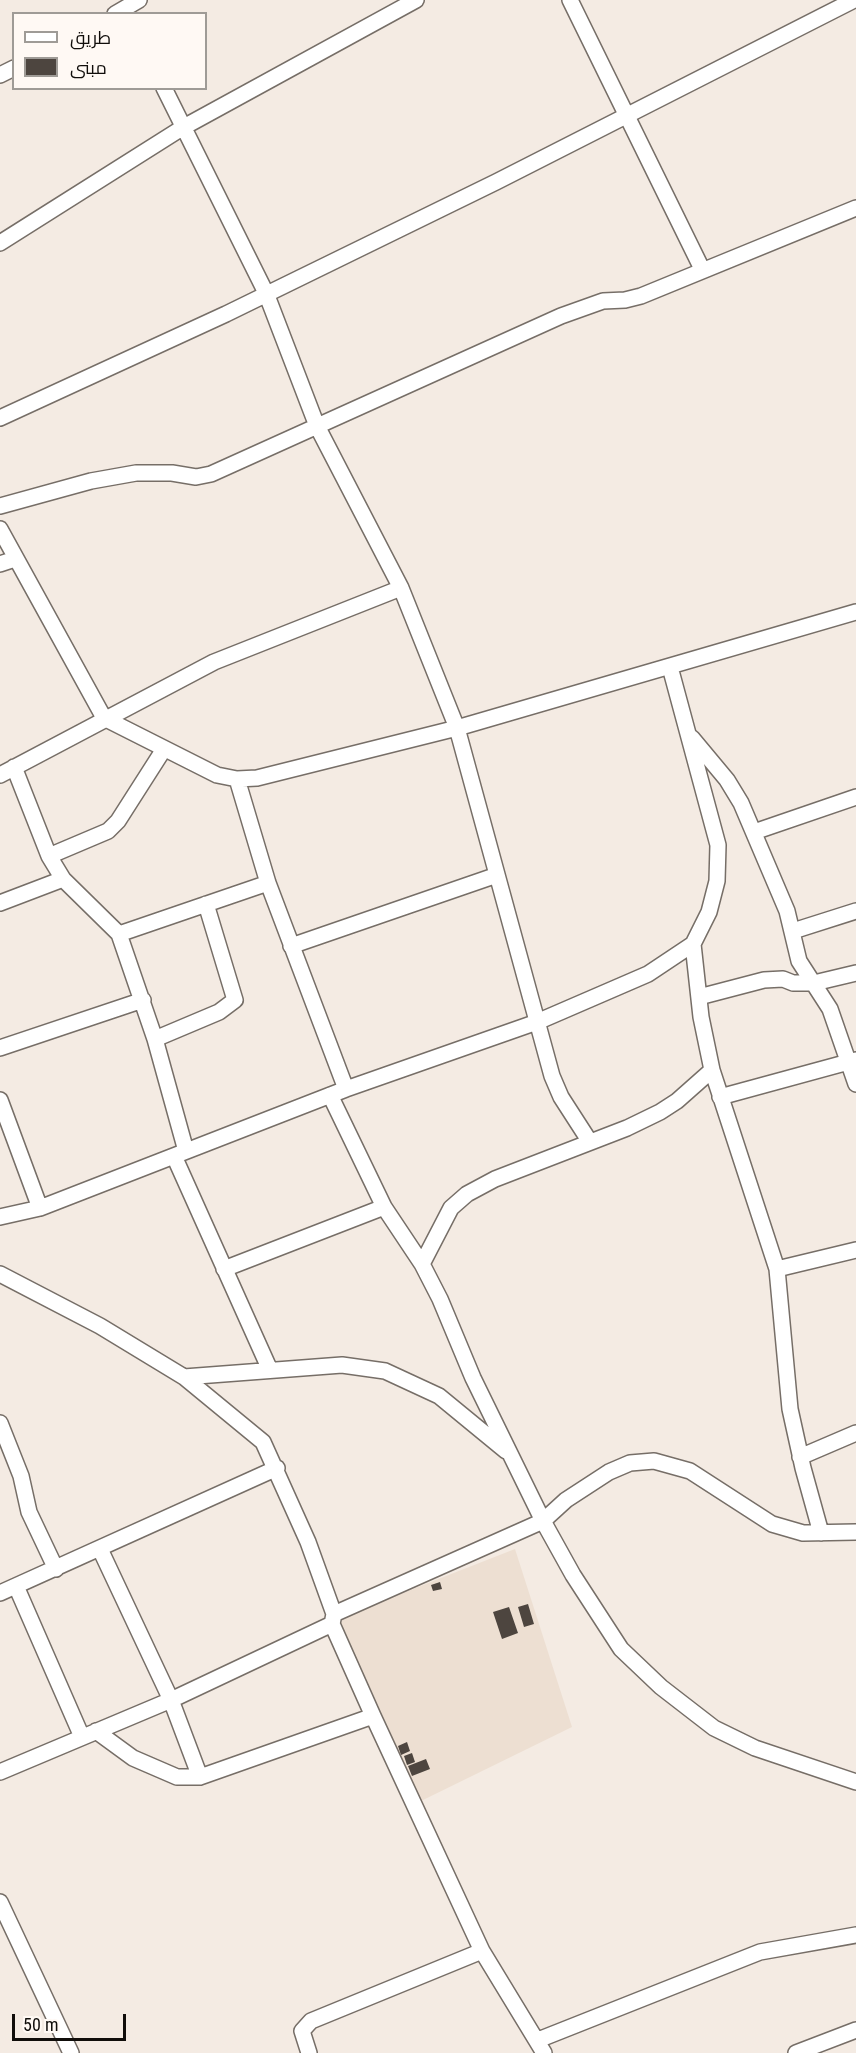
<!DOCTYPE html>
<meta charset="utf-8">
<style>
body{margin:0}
#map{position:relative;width:856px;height:2053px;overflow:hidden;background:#f4ebe3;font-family:"Roboto Condensed",Cairo,sans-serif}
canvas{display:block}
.legend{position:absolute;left:12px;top:12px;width:195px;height:78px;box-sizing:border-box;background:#fff9f4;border:2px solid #9f9b96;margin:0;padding:8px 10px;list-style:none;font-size:18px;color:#100d0a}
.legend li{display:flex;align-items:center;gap:12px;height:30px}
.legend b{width:30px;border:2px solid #9f9b96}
.scale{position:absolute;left:12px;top:2014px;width:114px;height:27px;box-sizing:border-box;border:3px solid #100d0a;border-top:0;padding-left:8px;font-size:18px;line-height:21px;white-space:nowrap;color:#100d0a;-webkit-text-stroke:4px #fff9f4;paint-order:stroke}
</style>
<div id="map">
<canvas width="856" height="2053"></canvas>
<ul class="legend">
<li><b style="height:8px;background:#fff"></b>طريق</li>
<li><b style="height:16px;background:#4d453f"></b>مبنى</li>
</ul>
<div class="scale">50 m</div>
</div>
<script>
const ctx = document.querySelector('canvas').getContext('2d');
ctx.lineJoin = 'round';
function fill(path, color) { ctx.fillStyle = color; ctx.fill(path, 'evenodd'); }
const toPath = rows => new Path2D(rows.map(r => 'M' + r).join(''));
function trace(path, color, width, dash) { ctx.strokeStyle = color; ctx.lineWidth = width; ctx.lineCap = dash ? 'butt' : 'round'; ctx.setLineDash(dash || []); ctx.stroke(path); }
const built = toPath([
 [515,1549,572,1727,421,1801,341,1623,344,1616]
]);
const building = toPath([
 [440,1582,442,1589,433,1591,431,1585],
 [528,1604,534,1624,524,1627,518,1607],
 [509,1607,518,1633,502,1639,493,1612],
 [407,1742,410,1751,401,1755,398,1746],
 [412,1753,415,1762,407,1765,404,1756],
 [426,1759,430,1769,412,1776,408,1766]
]);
const street = toPath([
 [570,0,702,269],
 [115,14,139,0],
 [0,75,14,68],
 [164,88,266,293,317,426,401,588,457,728,552,1076,561,1097,590,1142],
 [0,243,182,128,416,0],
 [0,418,226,314,496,182,854,0],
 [0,506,91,481,136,473,172,473,196,477,211,474,561,316,603,301,625,300,641,296,856,208],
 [0,529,104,718,217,775,237,779,257,778,457,728,856,612],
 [0,564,15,559],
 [692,738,727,780,741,803,787,911,799,961,830,1009,856,1084],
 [14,767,49,856,63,879,119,934,155,1039,186,1151],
 [0,775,214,662,401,588],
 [237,779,268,883,346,1089],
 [754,832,856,797],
 [49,856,108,831,118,821,164,749],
 [0,903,63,879],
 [793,931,856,911],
 [119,934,268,883],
 [693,944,701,1017,712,1070,777,1269,790,1409,803,1468,821,1533],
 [291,946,497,875],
 [699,997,764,980,783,979,793,983,814,983,856,973],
 [155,1039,219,1012,235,1000,206,904],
 [0,1048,143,1000],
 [330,1095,384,1207,422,1264,440,1299,473,1378,543,1521,573,1575,621,1649,661,1687,714,1728,755,1748,856,1782],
 [720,1097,856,1060],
 [0,1100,40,1208],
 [174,1156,270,1370],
 [0,1217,40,1208,346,1089,537,1022,648,974,693,944,709,912,717,881,718,845,670,667],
 [422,1264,451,1208,467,1194,495,1179,627,1128,660,1112,677,1101,712,1070],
 [224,1269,384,1207],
 [777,1269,856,1250],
 [0,1274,100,1326,184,1377,263,1442,308,1542,334,1614,332,1624,373,1716,482,1951,544,2053],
 [184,1377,342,1365,385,1371,439,1396,506,1451],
 [0,1423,21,1476,29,1512,56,1569],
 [800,1457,856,1433],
 [100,1549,171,1700,200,1777],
 [16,1586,82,1737],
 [0,1593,277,1468],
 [334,1614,543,1521,566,1500,609,1472,630,1463,654,1461,690,1471,772,1524,803,1533,856,1532],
 [96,1731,133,1758,177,1777,200,1777,373,1716],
 [0,1772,171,1700,332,1624],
 [0,1902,71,2053],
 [538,2040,760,1952,856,1935],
 [309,2053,302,2031,311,2021,482,1951],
 [796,2053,856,2030]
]);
fill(built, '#eddfd2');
fill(building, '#4d453f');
trace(street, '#766e67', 18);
trace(street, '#fff', 15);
</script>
